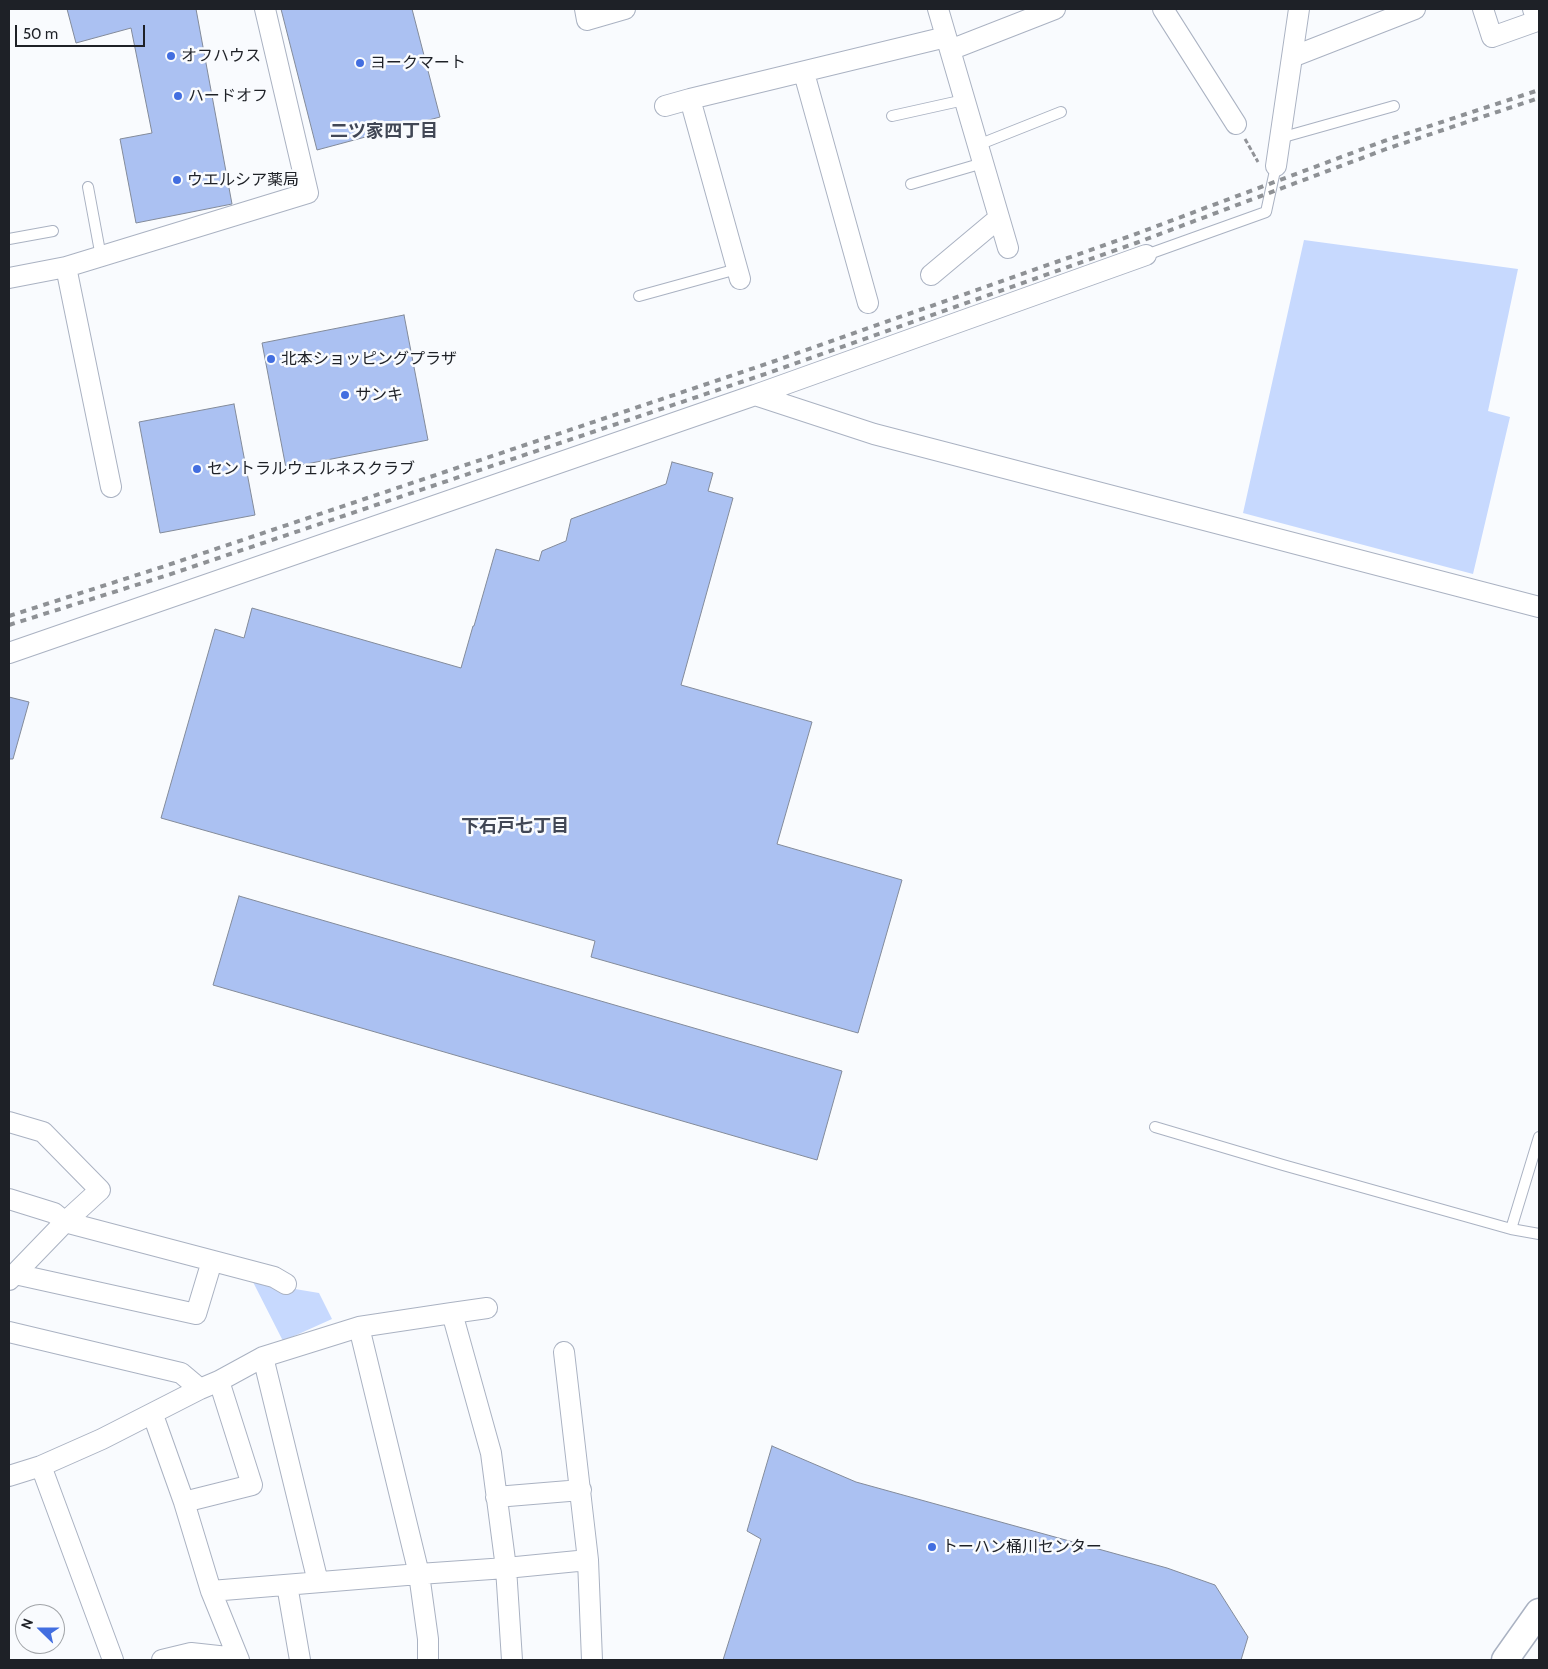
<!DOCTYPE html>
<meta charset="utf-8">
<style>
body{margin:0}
#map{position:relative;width:1548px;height:1669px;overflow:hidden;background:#f9fbfe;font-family:Cabin,sans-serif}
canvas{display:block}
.frame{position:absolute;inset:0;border:10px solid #1e2127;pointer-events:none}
.north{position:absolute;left:15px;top:1604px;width:50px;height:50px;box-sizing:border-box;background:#f9fbfe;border:1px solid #a1a4a8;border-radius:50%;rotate:292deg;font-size:14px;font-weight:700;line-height:20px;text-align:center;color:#1e2127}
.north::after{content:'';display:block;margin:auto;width:18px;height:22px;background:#426ee0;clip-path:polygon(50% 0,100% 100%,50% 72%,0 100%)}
.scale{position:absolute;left:15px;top:25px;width:130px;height:22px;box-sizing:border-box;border:2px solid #1e2127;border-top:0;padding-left:6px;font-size:15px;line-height:18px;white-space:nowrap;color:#1e2127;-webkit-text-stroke:4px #f9fbfe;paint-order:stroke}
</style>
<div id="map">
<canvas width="1548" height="1669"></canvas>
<div class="frame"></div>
<div class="north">N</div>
<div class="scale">50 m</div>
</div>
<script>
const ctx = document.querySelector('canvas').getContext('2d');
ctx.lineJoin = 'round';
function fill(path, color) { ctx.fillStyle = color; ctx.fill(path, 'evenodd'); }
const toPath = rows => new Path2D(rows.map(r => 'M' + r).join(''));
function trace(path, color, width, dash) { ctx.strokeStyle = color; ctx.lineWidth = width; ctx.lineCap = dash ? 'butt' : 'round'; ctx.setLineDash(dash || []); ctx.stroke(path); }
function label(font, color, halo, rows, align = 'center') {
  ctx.font = font + ' Cabin,"Noto Sans JP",sans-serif'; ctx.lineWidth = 5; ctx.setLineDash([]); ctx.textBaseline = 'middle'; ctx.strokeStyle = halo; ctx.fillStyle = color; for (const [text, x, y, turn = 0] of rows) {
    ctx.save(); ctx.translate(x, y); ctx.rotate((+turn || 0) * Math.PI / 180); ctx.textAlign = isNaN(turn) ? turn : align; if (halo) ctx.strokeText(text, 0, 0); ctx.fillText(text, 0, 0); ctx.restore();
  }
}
const green = toPath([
 [1304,240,1518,269,1488,411,1510,417,1473,574,1243,513],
 [253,1282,319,1293,332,1319,283,1341]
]);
const building = toPath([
 [67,9,196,9,232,204,136,223,120,139,152,133,131,28,76,43,67,9],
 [281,9,412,9,440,117,317,150,281,9],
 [404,315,428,440,286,468,262,343,404,315],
 [234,404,255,515,160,533,139,422,234,404],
 [672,462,713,473,708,491,733,498,681,685,812,722,777,844,902,880,858,1033,591,957,595,941,161,818,215,629,244,638,252,608,461,668,473,626,474,626,496,549,539,561,542,551,566,541,571,519,666,484,672,462],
 [9,697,29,702,13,759,9,759,9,697],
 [239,896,842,1071,817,1160,213,985,239,896],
 [772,1446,856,1482,1167,1568,1215,1585,1248,1637,1241,1660,723,1660,761,1539,747,1531,772,1446]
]);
const path = toPath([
 [1245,139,1258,162]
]);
const service = toPath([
 [892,116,964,100],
 [1280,138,1394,106],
 [978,145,1061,112],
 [911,184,983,163],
 [88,187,101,257],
 [9,239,53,231],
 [1146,255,1266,212,1276,166],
 [639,296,737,269],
 [1155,1127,1283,1165,1511,1229,1539,1234],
 [1511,1229,1539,1137]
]);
const minor = toPath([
 [585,9,587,20,625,9],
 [938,9,1008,248],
 [1163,9,1236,124],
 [1483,9,1492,37,1537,21,1533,9],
 [950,50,1055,9],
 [1292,57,1415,9],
 [804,73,868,303],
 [665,106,690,99],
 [1276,166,1299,9],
 [66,267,111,487],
 [931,275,999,218],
 [9,278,66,267,308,193,265,9],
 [740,279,690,99,946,37],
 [755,395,1146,255],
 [9,653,755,395,874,434,1539,607],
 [9,1122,43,1132,100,1190,65,1222,9,1280],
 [9,1199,54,1213,65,1222,274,1277,286,1284],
 [15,1274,196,1314,212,1261],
 [452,1313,487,1308],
 [359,1327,419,1574,428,1639,428,1660],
 [9,1332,181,1373,200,1389],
 [564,1352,588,1560,592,1660],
 [263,1357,318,1582],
 [153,1415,184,1502,211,1591,239,1660],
 [41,1466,113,1660],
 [9,1476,41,1466,102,1439,200,1389,219,1381,263,1357,359,1327,452,1313,491,1453,506,1568,512,1660],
 [496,1497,581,1490],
 [184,1502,252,1485,219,1381],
 [287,1585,300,1660],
 [211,1591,419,1574,506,1568,588,1560],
 [162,1660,191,1653,237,1658]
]);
const tertiary = toPath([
 [1505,1660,1539,1612]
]);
const rail = toPath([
 [9,616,165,566,769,363,1133,235,1384,141,1539,90],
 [9,625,168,575,771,372,1136,243,1386,149,1539,98]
]);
const markers = [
 [171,56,5,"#426ee0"],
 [360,63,5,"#426ee0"],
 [178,96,5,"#426ee0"],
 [177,180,5,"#426ee0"],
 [271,359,5,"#426ee0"],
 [345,395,5,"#426ee0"],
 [197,469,5,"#426ee0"],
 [932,1547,5,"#426ee0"]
];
const poiNames = [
 ["オフハウス",181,56],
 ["ヨークマート",370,63],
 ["ハードオフ",188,96],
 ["ウエルシア薬局",187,180],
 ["北本ショッピングプラザ",281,359],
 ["サンキ",355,395],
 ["セントラルウェルネスクラブ",207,469],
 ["トーハン桶川センター",942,1547]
];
const neighbourhoodNames = [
 ["二ツ家四丁目",384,132],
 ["下石戸七丁目",515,827]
];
fill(green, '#c7d9fe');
fill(building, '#abc1f2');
trace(building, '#838b9a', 1);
trace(service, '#aab2c2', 12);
trace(minor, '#aab2c2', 22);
trace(tertiary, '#aab2c2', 29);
trace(path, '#919398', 3, [5, 2.5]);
trace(service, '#fff', 10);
trace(minor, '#fff', 20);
trace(tertiary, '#fff', 26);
trace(rail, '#8e9195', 4, [6, 6]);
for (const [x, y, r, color] of markers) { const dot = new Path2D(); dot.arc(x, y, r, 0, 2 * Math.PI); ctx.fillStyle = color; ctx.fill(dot); trace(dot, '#f9fbfe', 2); }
label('16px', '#1e2127', '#f9fbfe', poiNames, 'left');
label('bold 18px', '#414755', '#f9fbfe', neighbourhoodNames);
</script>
